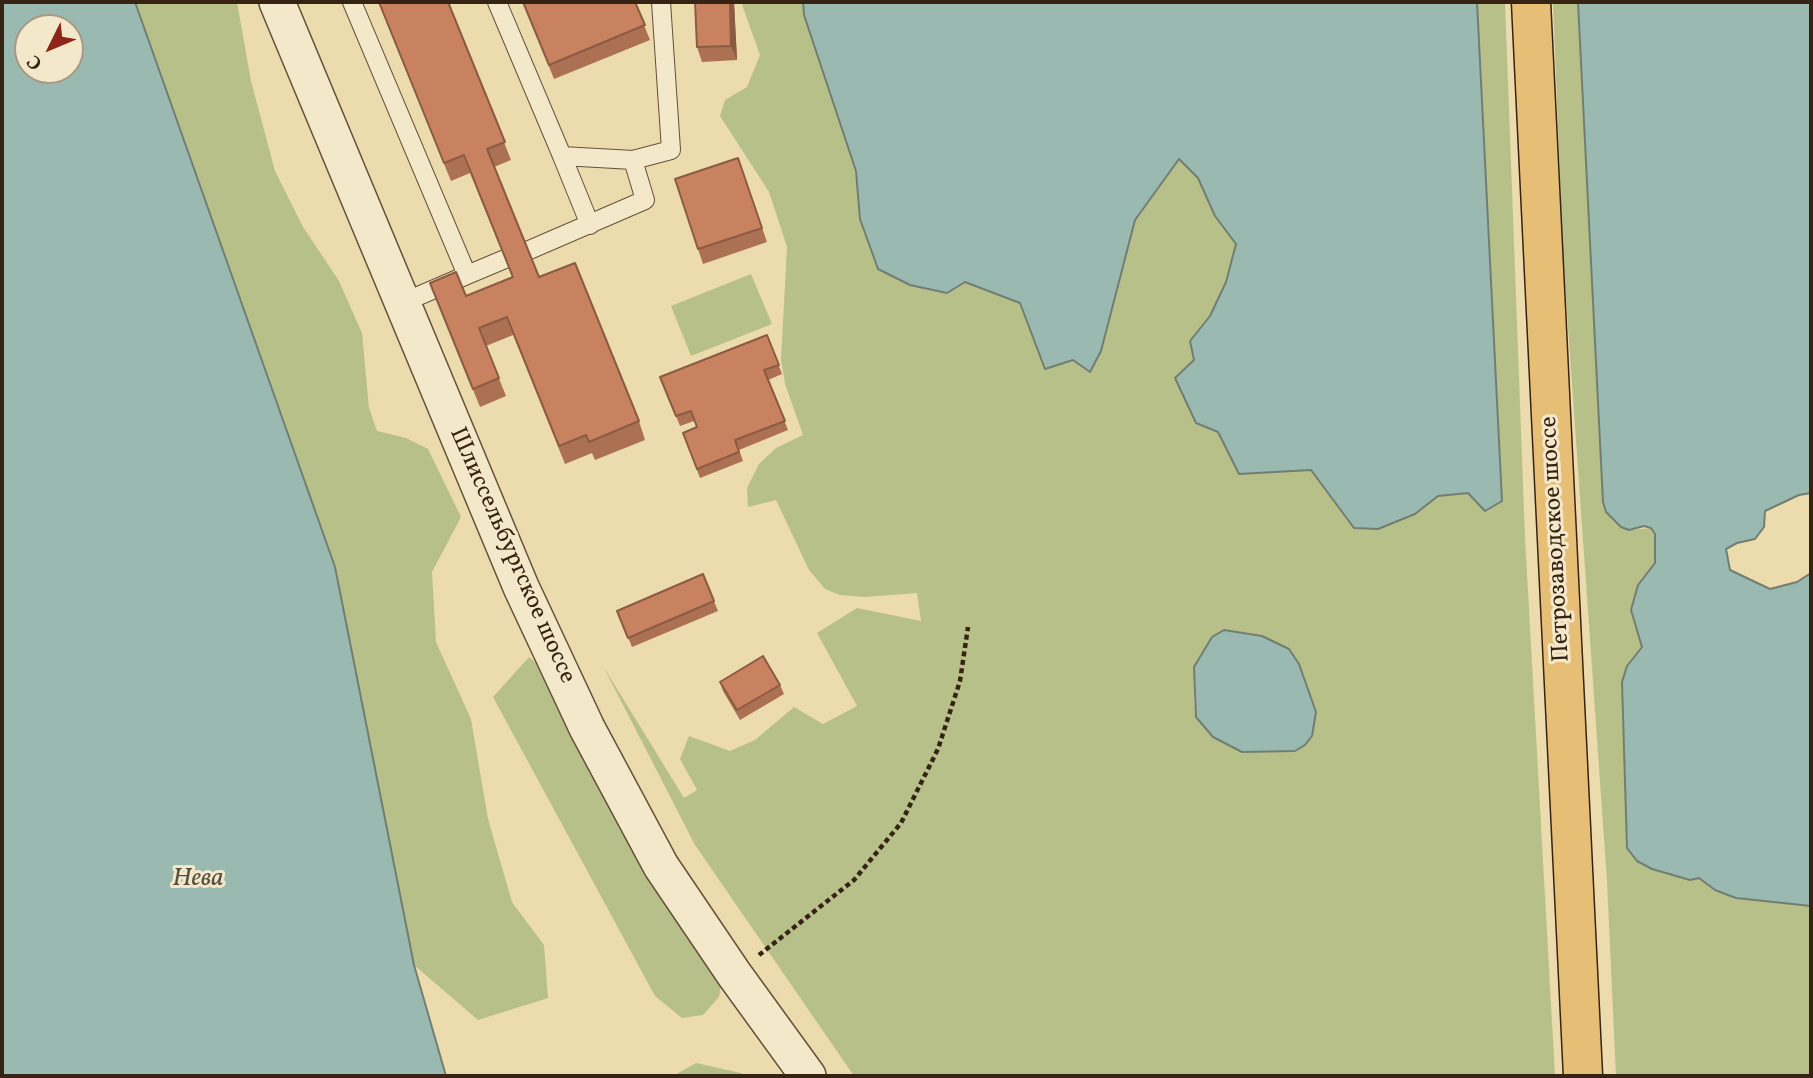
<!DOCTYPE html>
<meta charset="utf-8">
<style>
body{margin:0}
#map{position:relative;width:1813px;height:1078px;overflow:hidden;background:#ecdbad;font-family:Vollkorn,serif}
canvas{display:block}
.frame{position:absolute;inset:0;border:4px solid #372314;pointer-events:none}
.north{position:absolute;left:14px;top:14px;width:70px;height:70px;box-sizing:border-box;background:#f3e8ca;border:2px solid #a89981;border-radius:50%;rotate:227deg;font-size:19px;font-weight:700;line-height:28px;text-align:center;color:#372314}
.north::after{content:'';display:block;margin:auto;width:24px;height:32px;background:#8f2418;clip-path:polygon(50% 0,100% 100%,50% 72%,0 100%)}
</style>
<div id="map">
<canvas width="1813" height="1078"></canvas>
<div class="frame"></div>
<div class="north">С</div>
</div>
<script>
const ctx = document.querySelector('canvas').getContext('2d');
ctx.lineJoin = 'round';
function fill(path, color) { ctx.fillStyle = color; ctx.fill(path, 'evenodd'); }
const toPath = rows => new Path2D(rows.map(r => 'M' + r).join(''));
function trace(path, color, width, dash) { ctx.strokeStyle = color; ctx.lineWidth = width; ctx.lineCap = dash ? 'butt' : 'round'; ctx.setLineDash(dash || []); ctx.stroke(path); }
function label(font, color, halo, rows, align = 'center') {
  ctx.font = font + ' Vollkorn,serif'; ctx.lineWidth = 6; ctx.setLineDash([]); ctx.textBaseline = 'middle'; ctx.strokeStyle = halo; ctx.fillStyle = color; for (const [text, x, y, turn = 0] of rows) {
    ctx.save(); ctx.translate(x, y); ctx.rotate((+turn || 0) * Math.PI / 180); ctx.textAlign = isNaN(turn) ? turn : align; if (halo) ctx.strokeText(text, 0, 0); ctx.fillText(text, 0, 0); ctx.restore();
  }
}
const green = toPath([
 [135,2,237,2,251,81,275,171,303,227,339,281,362,333,369,408,377,431,406,438,428,449,461,517,432,572,436,642,471,719,488,819,512,902,544,945,548,998,478,1020,414,965,335,567],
 [741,2,803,2,804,16,856,171,860,219,965,282,1021,303,1073,360,1089,372,1101,351,1135,220,1179,159,1198,178,1215,216,1236,244,1226,282,1210,316,1191,341,1218,432,1239,474,1311,470,1354,528,1378,529,1415,514,1438,496,1468,493,1501,501,1477,2,1505,2,1525,538,1555,1076,854,1076,695,845,603,666,684,798,697,790,680,759,689,736,730,751,755,740,794,707,823,724,857,706,817,633,857,608,921,621,917,593,865,597,840,595,825,589,809,570,776,500,748,507,747,488,759,464,776,448,803,435,785,384,781,359,787,247,769,192,720,116,725,100,747,87,760,55],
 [1239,632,1251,633,1289,649,1299,664,1316,712,1314,721,1294,751,1242,752,1194,705,1194,667],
 [1553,2,1578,2,1603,502,1612,520,1629,530,1651,528,1655,534,1655,563,1638,585,1631,610,1642,647,1627,666,1652,869,1690,879,1699,878,1736,898,1811,906,1811,1076,1616,1076,1607,881,1563,256],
 [751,274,772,324,691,356,671,306],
 [529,657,559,682,722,977,719,997,703,1015,682,1018,655,996,493,697],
 [696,1063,741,1073,745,1076,673,1076]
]);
const water = toPath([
 [2,2,135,2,335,567,414,965,446,1076,2,1076,2,2],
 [28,28,70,28,70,70,28,70,28,28],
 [803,2,1477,2,1502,501,1485,511,1468,493,1438,496,1415,514,1378,529,1354,528,1311,470,1239,474,1218,432,1196,423,1175,378,1194,360,1190,341,1210,316,1226,282,1236,244,1215,216,1198,178,1179,159,1135,220,1101,351,1090,372,1073,360,1045,369,1020,303,965,282,947,293,910,285,878,269,860,219,856,171,804,15,803,2],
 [1578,2,1811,2,1811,493,1799,495,1765,511,1764,527,1755,539,1737,543,1726,549,1730,570,1770,589,1797,582,1811,573,1811,906,1736,898,1715,890,1699,878,1690,880,1652,869,1637,861,1627,848,1622,682,1627,666,1642,647,1631,610,1638,585,1655,563,1655,534,1651,528,1644,526,1629,530,1621,527,1606,512,1603,502,1578,2],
 [1224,630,1262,636,1289,649,1299,664,1316,712,1312,736,1305,745,1295,751,1242,752,1213,737,1196,717,1194,667,1212,637,1224,630]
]);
const path = toPath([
 [759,955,854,880,901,823,938,749,960,681,968,627]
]);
const lane = toPath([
 [352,2,467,275,402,303],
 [497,2,562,156,633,160,671,150,661,2],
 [562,156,590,225],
 [527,251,645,200,633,160],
 [467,275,505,259]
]);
const street = toPath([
 [277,2,521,587,587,728,661,866,734,974,808,1076]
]);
const primary = toPath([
 [1531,2,1583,1076]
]);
const wall = toPath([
 [378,2,448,2,511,160,494,167,539,277,639,421,645,440,595,460,592,453,565,464,513,335,486,346,506,396,480,407,430,283,466,296,512,277,470,173,451,181],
 [523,2,635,2,650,40,554,79],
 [734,2,737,60,702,62,697,47],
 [738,158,767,242,703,264,698,249],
 [767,335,782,374,768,380,788,430,739,450,743,461,700,478,683,433,697,427,694,421,680,426,664,387],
 [714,601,718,611,632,647,617,611],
 [720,682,780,685,784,694,740,720,723,691]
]);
const shadedWall = toPath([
 [730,2,734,2,737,60,731,46]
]);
const building = toPath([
 [379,2,448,2,505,142,487,149,539,277,575,263,639,421,589,442,586,435,559,446,507,317,479,328,499,378,473,389,430,283,456,272,466,296,513,277,464,155,444,163,379,2],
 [523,2,635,2,645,25,549,65,523,2],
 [695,2,730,2,731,46,697,47,695,2],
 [738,158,762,228,698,249,675,179,738,158],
 [767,335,779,365,764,370,785,421,735,440,739,452,697,469,683,433,697,427,691,411,676,416,660,377,767,335],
 [703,574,714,601,628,638,617,611,703,574],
 [763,656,780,685,737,710,720,682,763,656]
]);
const streetNames = [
 ["Петрозаводское шоссе",1557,539,-93],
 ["Шлиссельбургское шоссе",511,556,66]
];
const waterNames = [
 ["Нева",198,880]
];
fill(green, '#b8c08a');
fill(water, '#9abab1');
trace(water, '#727e72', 2);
trace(lane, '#64513a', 20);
trace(street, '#64513a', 38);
trace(primary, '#372314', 41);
trace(path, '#372314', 4.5, [5, 3.5]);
trace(lane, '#f3e8ca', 18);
trace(street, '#f3e8ca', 35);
trace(primary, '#e6be76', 38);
fill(wall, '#ac7053');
fill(shadedWall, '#8c5b43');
fill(building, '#c88260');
trace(building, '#8c5b43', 2);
label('24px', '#372314', '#f3e8ca', streetNames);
label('italic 26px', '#555043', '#f3e8ca', waterNames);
</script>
